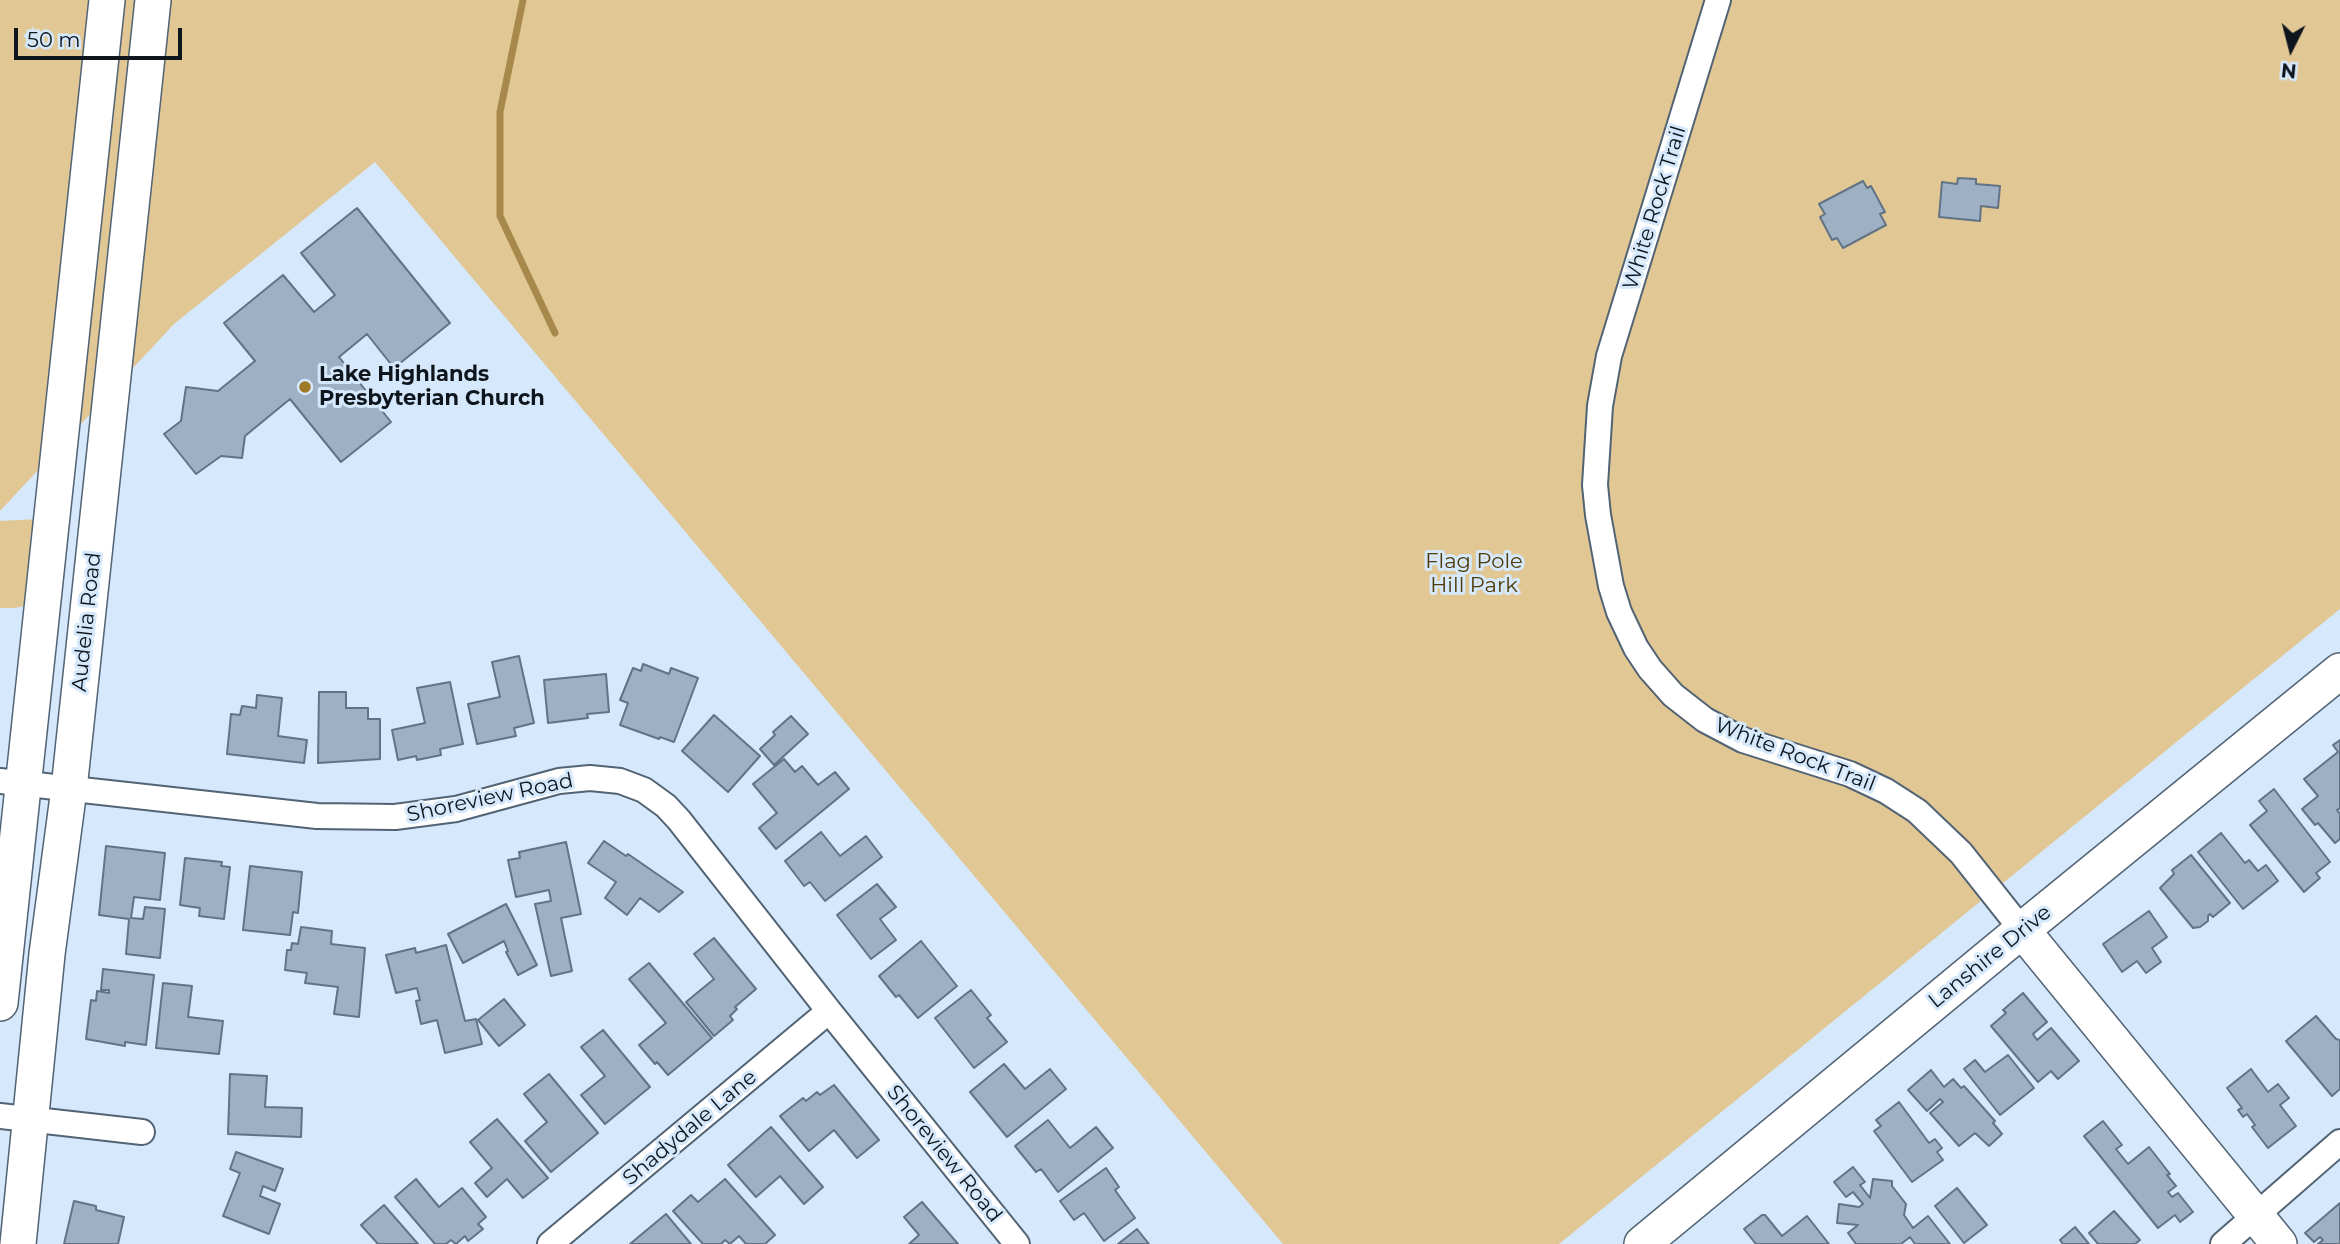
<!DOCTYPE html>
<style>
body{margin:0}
#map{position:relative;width:2340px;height:1244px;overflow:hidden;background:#d5e8fc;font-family:Montserrat,sans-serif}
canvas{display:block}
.north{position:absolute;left:2256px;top:14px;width:70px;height:70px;-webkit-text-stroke:5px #d5e8fc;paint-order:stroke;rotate:186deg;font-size:19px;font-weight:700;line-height:28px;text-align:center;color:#0e151c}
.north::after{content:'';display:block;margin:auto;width:24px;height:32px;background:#0e151c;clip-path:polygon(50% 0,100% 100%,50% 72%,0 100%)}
.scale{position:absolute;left:14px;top:28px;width:168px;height:32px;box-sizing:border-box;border:4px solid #0e151c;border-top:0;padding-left:9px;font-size:21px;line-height:24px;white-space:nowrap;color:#0e151c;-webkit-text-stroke:5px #d5e8fc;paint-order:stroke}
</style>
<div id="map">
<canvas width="2340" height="1244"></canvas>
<div class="north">N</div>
<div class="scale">50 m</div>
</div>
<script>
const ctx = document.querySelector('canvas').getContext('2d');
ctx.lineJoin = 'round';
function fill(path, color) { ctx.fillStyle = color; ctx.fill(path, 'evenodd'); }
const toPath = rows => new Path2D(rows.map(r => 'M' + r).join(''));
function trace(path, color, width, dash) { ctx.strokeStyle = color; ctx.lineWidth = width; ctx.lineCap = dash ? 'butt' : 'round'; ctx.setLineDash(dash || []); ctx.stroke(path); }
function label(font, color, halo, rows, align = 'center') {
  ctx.font = font + ' Montserrat,sans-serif'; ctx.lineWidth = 6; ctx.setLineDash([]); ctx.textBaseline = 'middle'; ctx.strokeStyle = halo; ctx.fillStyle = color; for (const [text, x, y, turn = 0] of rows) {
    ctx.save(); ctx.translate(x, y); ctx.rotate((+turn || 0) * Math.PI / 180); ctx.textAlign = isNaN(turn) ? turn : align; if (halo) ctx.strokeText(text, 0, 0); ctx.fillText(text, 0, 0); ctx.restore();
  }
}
const green = toPath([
 [0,0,2340,0,2340,609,1559,1244,1283,1244,375,162,174,324,0,511],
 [38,519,29,605,15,608,0,608,0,521]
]);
const stream = toPath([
 [523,0,500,112,500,216,555,333]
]);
const building = toPath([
 [1958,178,1976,179,1976,184,2000,186,1998,208,1981,206,1980,221,1939,217,1942,182,1957,184,1958,178],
 [1863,181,1867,188,1871,186,1885,212,1880,214,1886,225,1843,248,1837,238,1832,240,1820,217,1825,214,1819,204,1863,181],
 [357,208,450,323,394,368,367,334,339,357,391,422,341,462,290,399,245,436,242,458,221,456,196,474,164,434,181,421,186,387,218,391,255,361,224,323,283,275,314,312,335,295,301,253,357,208],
 [519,656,534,723,514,728,516,736,477,744,468,704,500,697,492,662,519,656],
 [643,664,669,674,671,668,698,678,674,742,660,737,659,739,620,725,628,703,620,700,633,668,641,671,643,664],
 [606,674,609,712,587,714,588,718,548,723,544,680,606,674],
 [450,682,463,744,440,749,441,755,417,760,416,756,398,760,392,730,425,723,417,688,450,682],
 [319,692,346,692,346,708,368,708,368,719,380,719,380,759,318,763,319,692],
 [257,695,282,698,278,736,307,740,304,763,227,754,231,714,240,715,242,706,256,708,257,695],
 [714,715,760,756,728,792,682,751,714,715],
 [791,716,808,734,774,765,760,749,775,735,773,732,791,716],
 [2340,740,2340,808,2337,810,2340,814,2340,839,2335,843,2318,823,2315,825,2302,809,2318,796,2304,779,2338,752,2333,745,2340,740],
 [784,759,795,772,802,766,818,785,835,772,849,789,776,849,759,828,777,813,753,784,784,759],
 [2274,789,2330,862,2316,873,2320,878,2304,892,2250,825,2267,811,2259,801,2274,789],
 [821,832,840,856,866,836,882,857,825,901,810,882,804,886,785,861,821,832],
 [2221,833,2245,863,2249,860,2258,871,2266,865,2278,881,2243,909,2198,852,2221,833],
 [604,841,626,856,628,854,683,892,659,912,640,898,627,915,605,898,616,882,588,863,604,841],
 [566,842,581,914,561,918,572,971,551,976,535,904,551,901,549,890,516,897,508,860,520,858,519,852,566,842],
 [106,846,165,853,160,900,134,897,131,918,143,919,145,907,165,909,160,958,126,954,129,919,99,915,106,846],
 [2191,855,2230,903,2213,917,2210,914,2208,916,2208,921,2200,927,2193,928,2160,888,2174,874,2172,870,2191,855],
 [185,858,222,862,221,866,230,867,224,919,199,916,200,908,180,905,185,858],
 [250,866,302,872,298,913,293,912,290,935,243,930,250,866],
 [877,884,896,907,880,919,896,940,871,959,837,915,877,884],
 [506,904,537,965,518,975,506,952,508,951,504,941,463,963,448,934,506,904],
 [2149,911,2167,937,2152,948,2161,962,2146,973,2137,961,2122,972,2103,944,2149,911],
 [301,927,332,931,331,944,365,948,359,1017,334,1014,338,987,305,983,307,973,285,970,287,950,291,950,292,943,298,944,301,927],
 [714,938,756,989,735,1007,737,1009,730,1016,733,1020,714,1036,686,1002,714,979,694,954,714,938],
 [921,941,957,986,918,1018,899,995,896,997,879,976,921,941],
 [446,945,465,1021,476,1019,482,1044,445,1053,437,1020,421,1024,416,1001,420,1000,417,988,396,993,386,955,415,948,416,953,446,945],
 [649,963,712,1038,668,1075,657,1062,655,1064,639,1045,666,1023,629,979,649,963],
 [103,969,154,975,146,1045,125,1042,125,1046,86,1039,91,1000,96,1001,97,991,109,993,109,990,101,990,103,969],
 [163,983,192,986,188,1017,223,1021,219,1054,156,1048,163,983],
 [971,990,991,1015,987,1018,1007,1042,974,1068,935,1018,971,990],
 [2023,993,2047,1022,2033,1034,2037,1040,2051,1028,2079,1061,2058,1079,2051,1071,2038,1082,1991,1026,2006,1013,2003,1010,2023,993],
 [504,999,525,1025,499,1046,478,1020,504,999],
 [2316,1016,2336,1039,2340,1040,2340,1089,2332,1096,2286,1041,2316,1016],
 [603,1030,650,1087,605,1124,581,1095,605,1076,581,1047,603,1030],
 [2008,1055,2034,1088,2000,1115,1964,1069,1975,1060,1985,1072,2008,1055],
 [1004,1064,1025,1089,1050,1069,1066,1089,1007,1137,970,1092,1004,1064],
 [2251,1069,2268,1092,2278,1084,2289,1098,2280,1105,2296,1126,2268,1148,2252,1127,2255,1125,2247,1114,2243,1117,2238,1110,2242,1108,2227,1088,2251,1069],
 [1931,1070,1944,1087,1953,1079,1961,1088,1964,1086,1995,1121,1993,1123,2002,1134,1989,1146,1975,1133,1959,1146,1930,1113,1943,1102,1940,1099,1927,1111,1908,1090,1931,1070],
 [230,1074,267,1076,265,1107,302,1108,301,1137,228,1134,230,1074],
 [549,1074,598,1133,551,1172,525,1141,547,1122,524,1094,549,1074],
 [834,1085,879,1140,857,1158,834,1130,809,1151,780,1116,803,1098,806,1101,817,1092,820,1095,834,1085],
 [1899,1102,1929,1143,1935,1139,1942,1148,1937,1152,1943,1160,1912,1182,1874,1131,1881,1126,1876,1120,1899,1102],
 [497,1119,548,1178,523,1198,507,1179,487,1197,475,1183,492,1168,470,1142,497,1119],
 [1048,1120,1070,1148,1096,1127,1113,1148,1058,1192,1041,1169,1036,1172,1015,1146,1048,1120],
 [2103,1121,2122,1145,2116,1149,2128,1164,2149,1147,2170,1174,2167,1175,2176,1186,2168,1192,2172,1197,2178,1193,2193,1212,2180,1222,2175,1215,2158,1228,2084,1136,2103,1121],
 [771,1127,823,1187,804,1204,780,1176,756,1197,728,1165,771,1127],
 [236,1152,283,1169,275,1191,263,1186,260,1196,280,1204,269,1234,223,1216,240,1173,230,1169,236,1152],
 [1853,1167,1865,1182,1860,1185,1870,1198,1873,1179,1892,1181,1892,1186,1906,1204,1904,1215,1913,1228,1928,1216,1950,1244,1915,1244,1910,1237,1901,1244,1856,1244,1848,1233,1858,1225,1837,1223,1839,1204,1859,1207,1863,1204,1853,1192,1846,1197,1834,1182,1853,1167],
 [1106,1168,1119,1187,1115,1190,1135,1218,1104,1241,1084,1213,1074,1220,1060,1201,1106,1168],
 [416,1179,439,1207,462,1188,486,1217,478,1224,483,1229,468,1241,465,1236,456,1244,451,1240,446,1244,435,1244,395,1197,416,1179],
 [725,1179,775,1235,765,1244,746,1244,739,1236,730,1244,725,1240,721,1244,703,1244,673,1211,691,1195,698,1202,725,1179],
 [1957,1188,1987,1225,1964,1243,1935,1206,1957,1188],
 [74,1201,96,1206,96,1210,124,1217,118,1244,64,1244,74,1201],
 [922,1202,958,1244,909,1244,919,1235,904,1217,922,1202],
 [2340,1203,2340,1244,2318,1244,2323,1240,2320,1237,2314,1242,2305,1233,2340,1203],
 [384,1205,418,1244,378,1244,361,1225,384,1205],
 [2114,1211,2140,1240,2135,1244,2098,1244,2089,1233,2114,1211],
 [666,1214,691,1244,630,1244,666,1214],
 [1762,1215,1765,1215,1782,1236,1807,1216,1829,1244,1756,1244,1744,1229,1762,1215],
 [2075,1227,2089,1244,2063,1244,2060,1240,2075,1227],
 [1137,1229,1149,1244,1118,1244,1137,1229]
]);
const street = toPath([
 [1718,0,1609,356,1600,406,1595,485,1598,515,1611,586,1619,612,1636,648,1650,669,1673,695,1705,720,1743,740,1850,774,1886,791,1917,811,1961,853,2022,930],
 [0,781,317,816,395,817,456,809,559,781,590,778,620,781,644,790,666,806,679,820,829,1011,1017,1244],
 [0,1116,142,1132],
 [550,1244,829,1011],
 [2223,1244,2340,1142]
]);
const secondary = toPath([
 [2022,930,2279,1244],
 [0,1003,107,0],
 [18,1244,47,954,69,789,153,0],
 [1642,1244,2022,930,2340,671]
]);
const markers = [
 [305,387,7,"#9e7926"]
];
const streetNames = [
 ["White Rock Trail",1655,208,-73],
 ["Audelia Road",87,622,-84],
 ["White Rock Trail",1795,755,21],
 ["Shoreview Road",490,798,-12],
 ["Lanshire Drive",1990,957,-39],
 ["Shadydale Lane",690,1128,-40],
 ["Shoreview Road",944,1154,51]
];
const poiNames = [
 ["Lake Highlands",319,375],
 ["Presbyterian Church",319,399]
];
const parkNames = [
 ["Flag Pole",1474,562],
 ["Hill Park",1474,586]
];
fill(green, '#e1c794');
trace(stream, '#a8894c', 7);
fill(building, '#9eb1c4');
trace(building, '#627385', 2);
trace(street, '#526374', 28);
trace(secondary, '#526374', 38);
trace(street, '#fff', 24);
trace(secondary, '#fff', 35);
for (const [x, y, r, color] of markers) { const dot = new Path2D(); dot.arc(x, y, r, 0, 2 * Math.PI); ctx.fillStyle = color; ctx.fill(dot); trace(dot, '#d5e8fc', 2.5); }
label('21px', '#0e151c', '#d5e8fc', streetNames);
label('bold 21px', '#0e151c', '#d5e8fc', poiNames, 'left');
label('21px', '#503a06', '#d5e8fc', parkNames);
</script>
